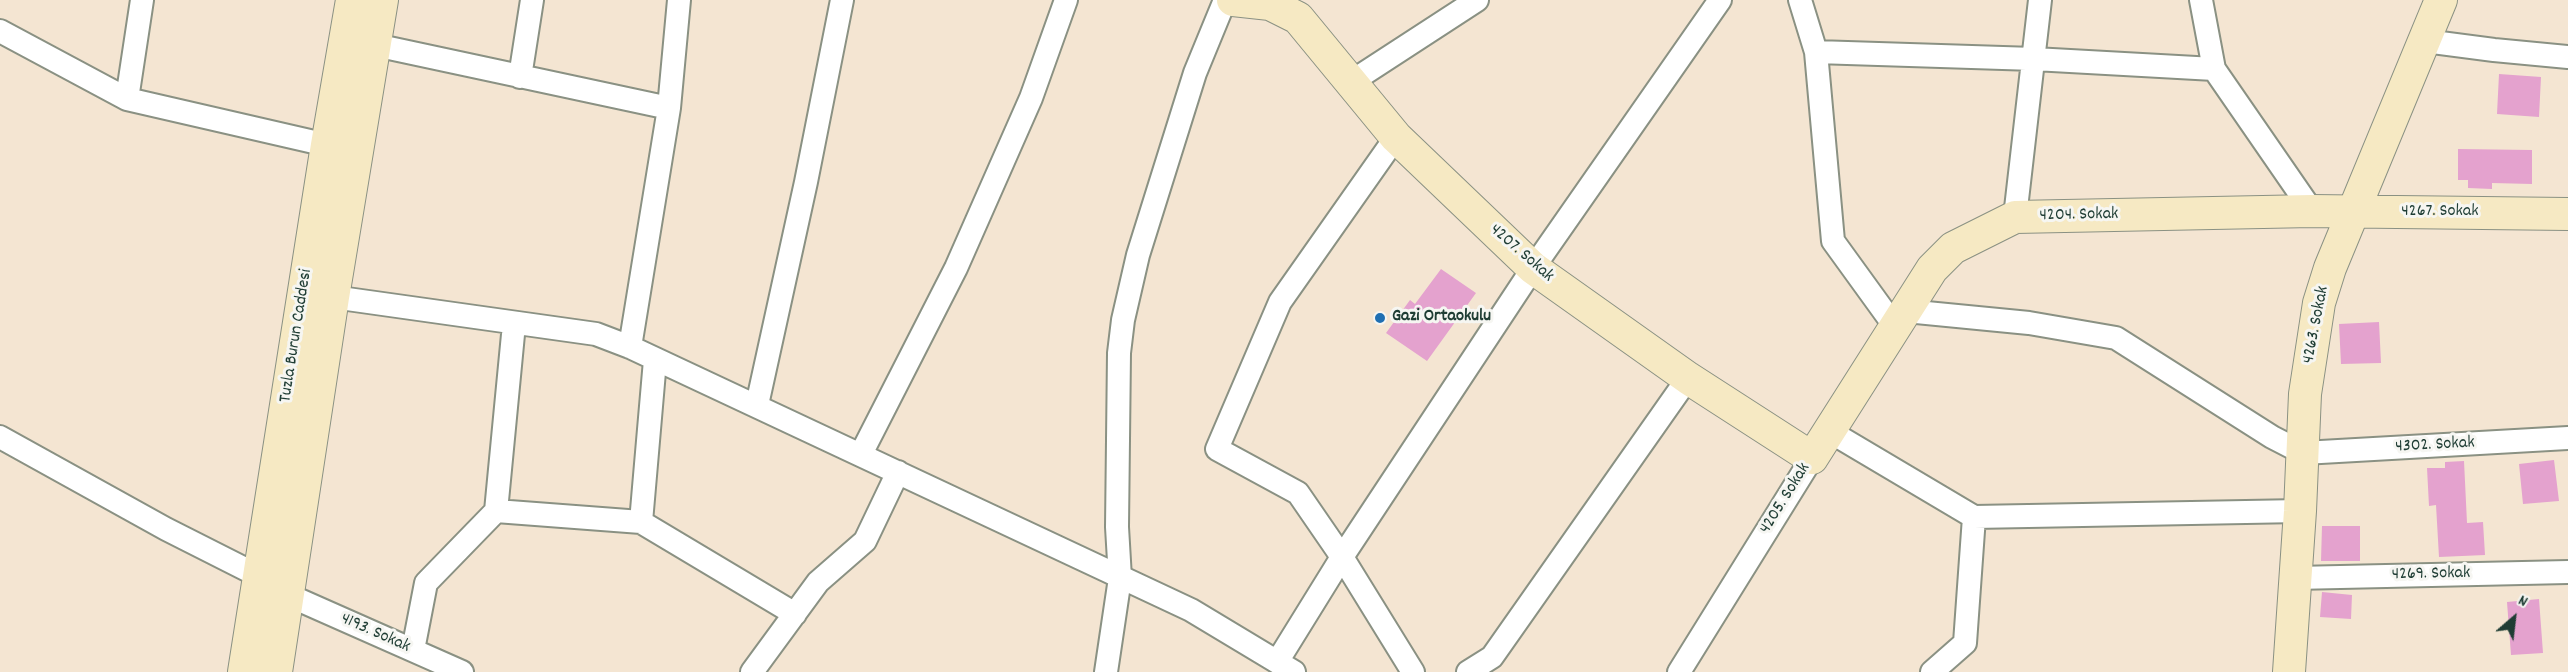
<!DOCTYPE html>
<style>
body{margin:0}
#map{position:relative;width:2568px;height:672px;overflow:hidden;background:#f4e5d2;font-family:Dekko,sans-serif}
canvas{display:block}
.north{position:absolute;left:2484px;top:588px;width:60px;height:60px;-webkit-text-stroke:4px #f6f6f2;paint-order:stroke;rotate:28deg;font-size:16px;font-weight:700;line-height:24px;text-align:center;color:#1f3d34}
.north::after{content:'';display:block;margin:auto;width:21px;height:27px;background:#1f3d34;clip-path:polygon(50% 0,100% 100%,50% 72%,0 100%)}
</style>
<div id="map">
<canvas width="2568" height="672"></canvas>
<div class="north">N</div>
</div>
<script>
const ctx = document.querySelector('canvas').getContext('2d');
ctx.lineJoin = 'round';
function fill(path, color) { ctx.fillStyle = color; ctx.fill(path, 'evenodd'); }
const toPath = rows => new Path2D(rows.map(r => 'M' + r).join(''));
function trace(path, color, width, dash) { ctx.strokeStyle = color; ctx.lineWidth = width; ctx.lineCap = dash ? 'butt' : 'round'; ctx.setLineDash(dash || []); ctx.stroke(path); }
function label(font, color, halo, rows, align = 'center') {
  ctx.font = font + ' Dekko,sans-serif'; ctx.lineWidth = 6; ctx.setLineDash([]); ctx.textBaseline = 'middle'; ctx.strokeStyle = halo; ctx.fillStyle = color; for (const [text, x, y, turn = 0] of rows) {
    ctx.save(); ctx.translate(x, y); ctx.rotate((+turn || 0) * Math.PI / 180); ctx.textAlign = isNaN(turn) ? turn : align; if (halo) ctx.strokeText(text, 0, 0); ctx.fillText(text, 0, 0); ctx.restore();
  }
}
const building = toPath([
 [2499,74,2541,77,2539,117,2497,114],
 [2458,149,2532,150,2532,184,2492,183,2492,189,2468,188,2468,180,2458,180],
 [1441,269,1476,293,1427,361,1386,333,1410,300,1415,304],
 [2379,322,2381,363,2341,364,2339,324],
 [2554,460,2559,501,2523,504,2519,464],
 [2464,461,2467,523,2483,522,2485,555,2439,557,2436,505,2429,506,2427,468,2445,468,2445,462],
 [2322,526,2360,526,2360,561,2321,561],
 [2322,592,2352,595,2351,619,2320,617],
 [2539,599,2543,653,2511,655,2507,602]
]);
const street = toPath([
 [1800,0,1816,52,1833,241,1896,328],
 [2201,0,2214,69,2312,211],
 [0,31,127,99,327,145,342,146],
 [2425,41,2494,50,2568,57],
 [375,45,669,108],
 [1816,52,2034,59,2214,69],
 [520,77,532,0],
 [1351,82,1477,0],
 [127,99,142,0],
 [1396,137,1280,302,1217,449,1298,493,1342,557,1413,672],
 [2015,217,2040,0],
 [333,297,596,334,630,347,1191,610,1294,672],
 [1906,311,2029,323,2116,338,2272,437,2303,453,2568,438],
 [630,347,669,108,679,0],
 [757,405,806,182,842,0],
 [1829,431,1974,517,2300,511],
 [0,437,166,529,259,576],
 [861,454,956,268,1031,98,1066,0],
 [496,511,641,522,795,614],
 [641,522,655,360],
 [2295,578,2568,572],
 [288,595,462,672],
 [413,650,426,583,496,511,514,324],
 [1277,662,1342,557,1533,268,1720,0],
 [752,672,818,582,865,541,898,472],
 [1106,672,1120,578,1117,527,1119,353,1123,320,1138,255,1195,73,1225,0],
 [1468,672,1492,657,1688,378],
 [1679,672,1812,458],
 [1932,672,1965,643,1974,517]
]);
const secondary = toPath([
 [1233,0,1270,4,1298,18,1396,137,1533,268,1688,378,1812,458,1932,269,1953,248,2015,217,2312,211,2568,214],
 [244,672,327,145,352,0],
 [276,672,333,297,382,0],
 [2289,672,2300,511,2305,394,2319,303,2330,268,2441,0]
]);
const markers = [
 [1380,318,6,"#1f6fb2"]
];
const streetNames = [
 ["4267. Sokak",2440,213],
 ["4204. Sokak",2079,216,-1],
 ["4207. Sokak",1521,254,41],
 ["4263. Sokak",2317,325,-79],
 ["Tuzla Burun Caddesi",297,336,-81],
 ["4302. Sokak",2435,446,-3],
 ["4205. Sokak",1786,499,-58],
 ["4269. Sokak",2431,575,-1],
 ["4193. Sokak",375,634,24]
];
const poiNames = [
 ["Gazi Ortaokulu",1392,318]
];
fill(building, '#e4a2ce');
trace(street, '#8a9183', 26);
trace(secondary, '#8a9183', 34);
trace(street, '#fff', 22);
trace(secondary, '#f6e9c3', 32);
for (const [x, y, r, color] of markers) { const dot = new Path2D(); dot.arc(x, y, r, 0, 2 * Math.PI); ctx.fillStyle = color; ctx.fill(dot); trace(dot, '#f6f6f2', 2); }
label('18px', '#1f3d34', '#f6f6f2', streetNames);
label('bold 18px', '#1f3d34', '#f6f6f2', poiNames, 'left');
</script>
